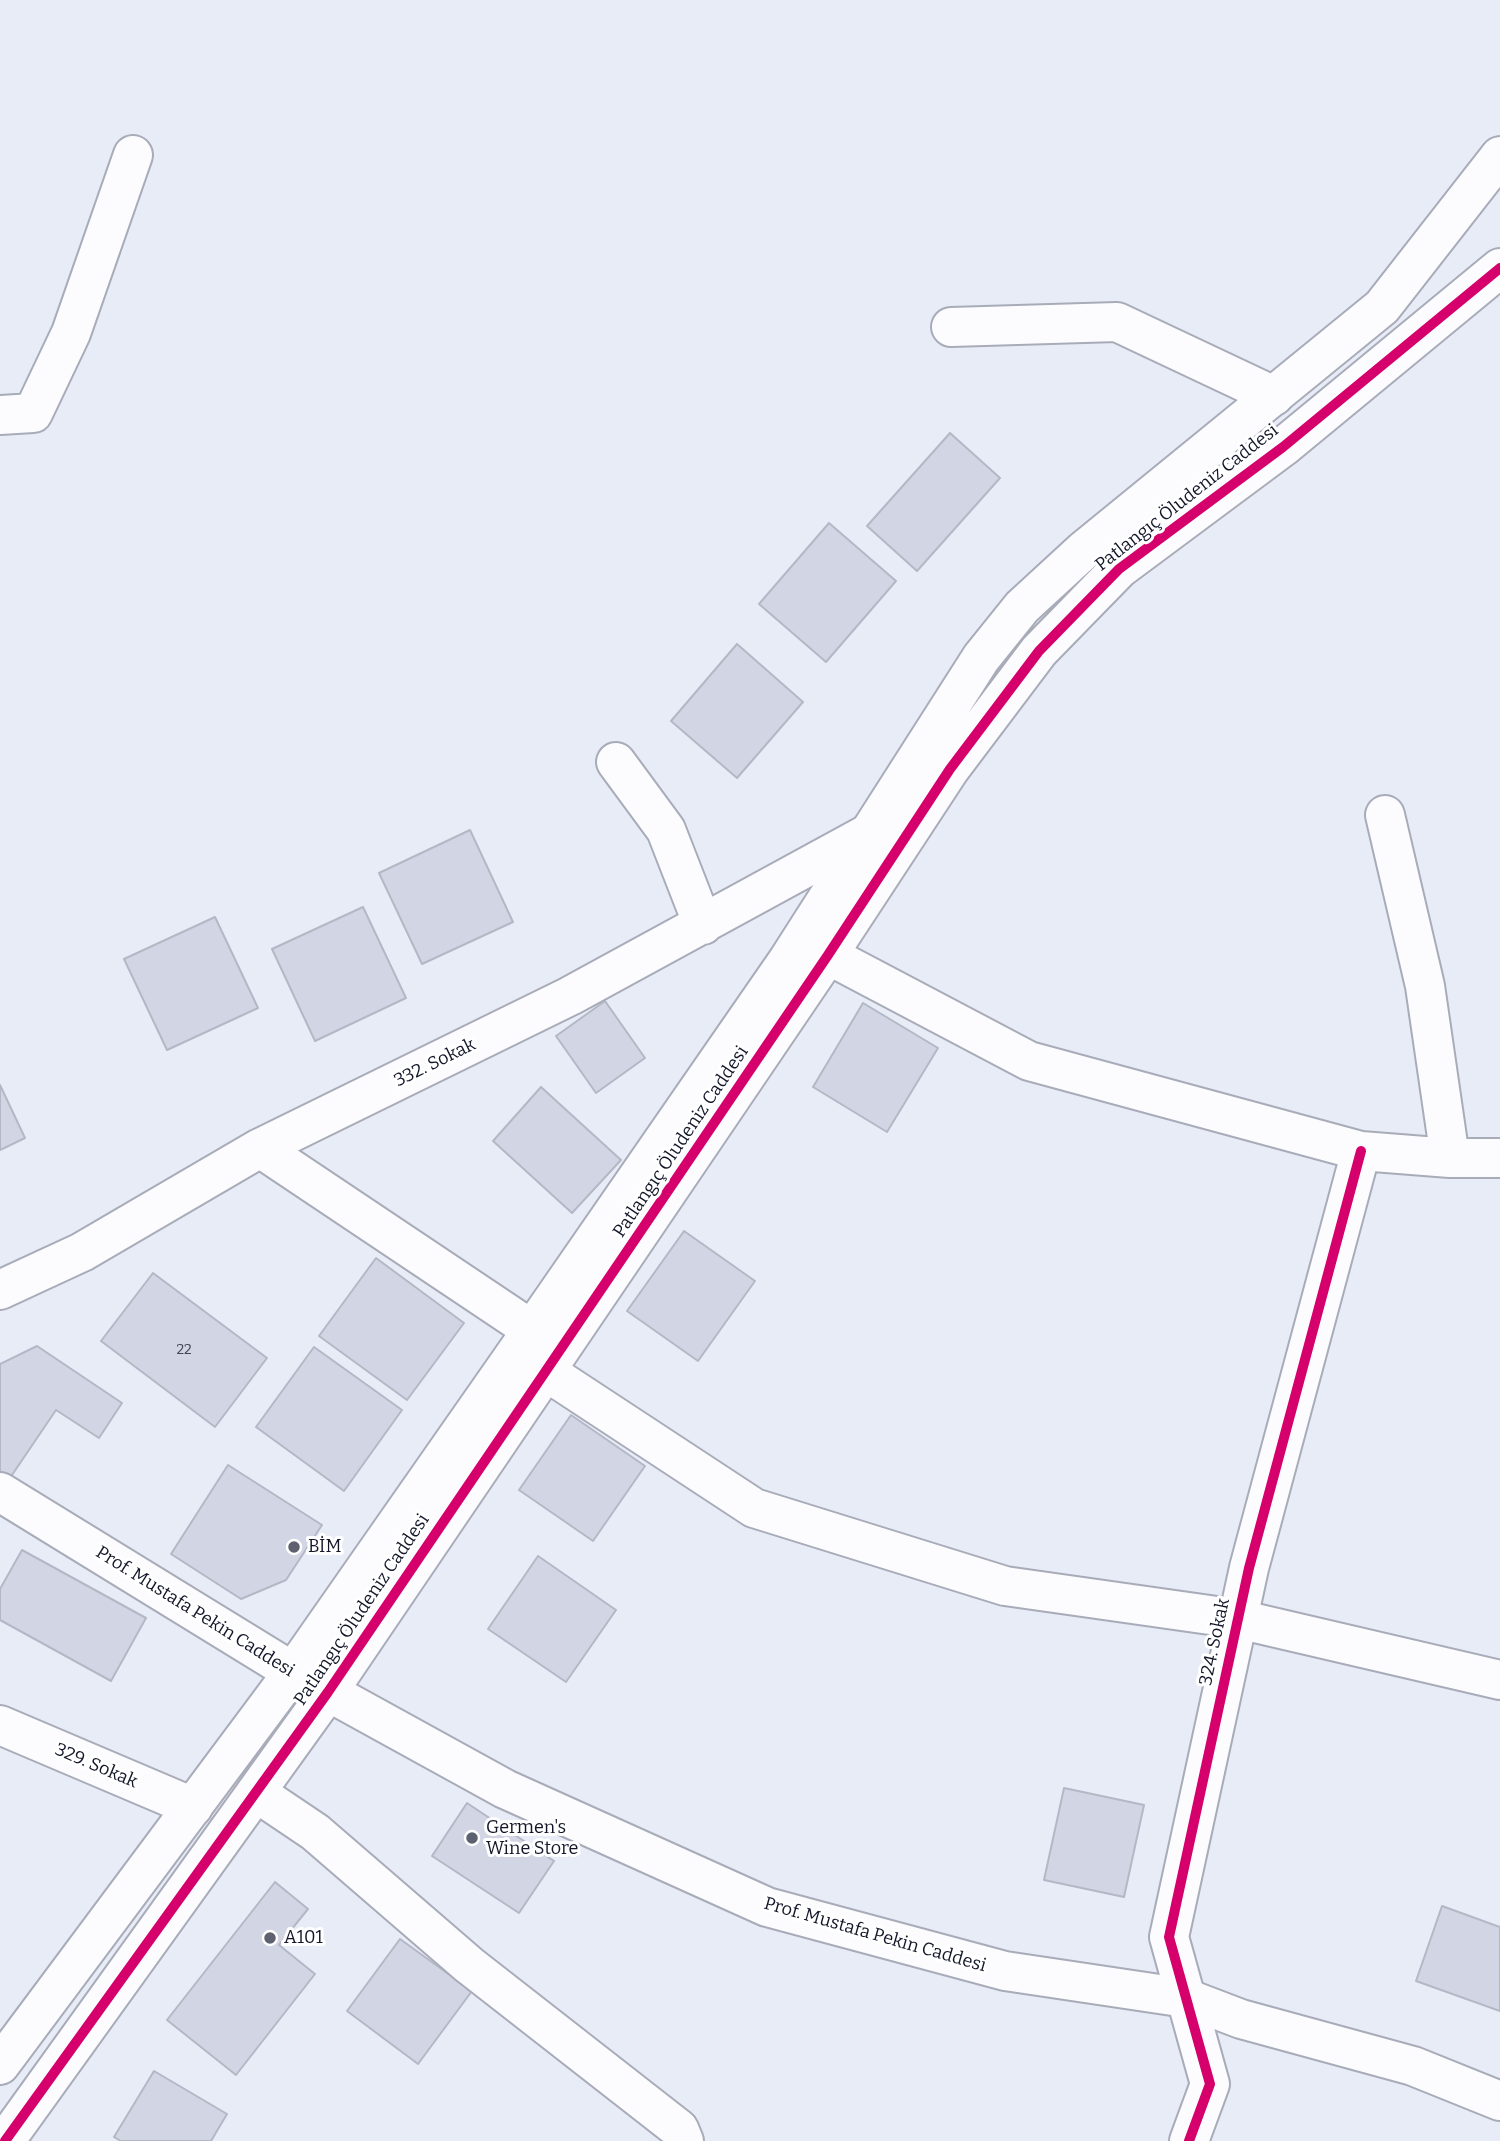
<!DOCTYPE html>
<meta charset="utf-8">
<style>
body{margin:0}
canvas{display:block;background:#e8ecf7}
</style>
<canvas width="1500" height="2141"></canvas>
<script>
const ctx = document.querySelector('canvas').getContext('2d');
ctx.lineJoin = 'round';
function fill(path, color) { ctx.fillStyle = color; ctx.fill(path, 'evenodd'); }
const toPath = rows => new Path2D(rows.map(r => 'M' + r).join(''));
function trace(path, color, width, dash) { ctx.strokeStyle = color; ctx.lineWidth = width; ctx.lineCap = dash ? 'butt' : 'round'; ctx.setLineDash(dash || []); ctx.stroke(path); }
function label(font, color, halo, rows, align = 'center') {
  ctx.font = font + ' Bitter,serif'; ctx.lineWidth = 6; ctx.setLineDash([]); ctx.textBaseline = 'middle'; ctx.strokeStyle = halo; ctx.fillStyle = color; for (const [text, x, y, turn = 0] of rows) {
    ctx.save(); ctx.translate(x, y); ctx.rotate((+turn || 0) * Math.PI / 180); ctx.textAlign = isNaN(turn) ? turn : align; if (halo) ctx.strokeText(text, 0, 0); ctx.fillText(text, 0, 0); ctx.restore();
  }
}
const building = toPath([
 [950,433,1000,478,917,571,867,526,950,433],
 [829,523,896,581,826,662,759,604,829,523],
 [737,644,803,702,737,778,671,721,737,644],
 [470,830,513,922,422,964,379,873,470,830],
 [363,907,406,998,315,1041,272,949,363,907],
 [215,917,258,1008,167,1050,124,959,215,917],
 [605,1001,645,1058,596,1093,556,1036,605,1001],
 [863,1003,938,1048,887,1132,813,1087,863,1003],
 [0,1085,25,1138,0,1150,0,1085],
 [541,1087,621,1160,572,1213,493,1141,541,1087],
 [684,1231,755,1281,698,1361,627,1311,684,1231],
 [376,1258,464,1323,407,1400,319,1336,376,1258],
 [153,1273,267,1358,215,1427,101,1341,153,1273],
 [37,1346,122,1403,99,1438,56,1410,10,1478,0,1471,0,1364,37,1346],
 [314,1347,402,1410,344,1491,256,1427,314,1347],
 [571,1415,645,1466,593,1541,519,1490,571,1415],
 [228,1465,322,1525,286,1580,241,1599,171,1554,228,1465],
 [22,1550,146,1618,111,1681,0,1620,0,1589,22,1550],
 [538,1556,616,1610,566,1682,488,1629,538,1556],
 [1064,1788,1144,1805,1124,1897,1044,1880,1064,1788],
 [467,1803,554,1861,519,1913,432,1856,467,1803],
 [275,1882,308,1909,279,1945,315,1974,236,2075,167,2020,275,1882],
 [1442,1906,1500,1927,1500,2011,1416,1981,1442,1906],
 [400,1939,472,1991,418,2064,347,2011,400,1939],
 [154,2071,227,2114,211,2141,121,2141,114,2137,154,2071]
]);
const minor = toPath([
 [951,327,1117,322,1274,396],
 [0,415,33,413,71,333,133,155],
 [616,762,666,830,703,925],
 [1385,815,1425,986,1450,1158],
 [828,955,1029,1061,1361,1151,1450,1158,1500,1158],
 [260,1148,532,1330],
 [0,1290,82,1252,260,1148,570,996,869,833],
 [547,1372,754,1508,1005,1586,1238,1619,1500,1680],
 [0,1492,293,1672],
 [0,1725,193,1807],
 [257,1793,315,1832,469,1965,679,2129,684,2141],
 [1189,2141,1210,2084,1169,1937,1249,1568,1361,1151]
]);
const secondary = toPath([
 [307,1680,505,1789,767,1907,1005,1971,1186,1998,1241,2019,1413,2066,1500,2101],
 [0,2065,293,1672,532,1330,788,960,981,658,1022,607,1084,550,1382,307,1500,156],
 [5,2141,328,1692,828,955,950,769,1039,651,1119,569,1283,447,1500,268]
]);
const cycleway = toPath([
 [5,2141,328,1692,828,955,950,769,1039,651,1119,569,1283,447,1500,268],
 [1189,2141,1210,2084,1169,1937,1249,1568,1361,1151]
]);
const markers = [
 [294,1547,7,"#5d6170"],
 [472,1838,7,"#5d6170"],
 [270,1938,7,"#5d6170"]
];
const numberNames = [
 ["22",184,1350]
];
const streetNames = [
 ["Patlangıç Öludeniz Caddesi",1187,498,-38],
 ["332. Sokak",435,1063,-26],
 ["Patlangıç Öludeniz Caddesi",681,1142,-56],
 ["Patlangıç Öludeniz Caddesi",362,1610,-56],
 ["Prof. Mustafa Pekin Caddesi",195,1612,32],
 ["324. Sokak",1215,1642,-78],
 ["329. Sokak",96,1766,23],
 ["Prof. Mustafa Pekin Caddesi",875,1935,16]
];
const poiNames = [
 ["BİM",308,1547],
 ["Germen's",486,1828],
 ["Wine Store",486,1849],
 ["A101",284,1938]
];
fill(building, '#d1d5e4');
trace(building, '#b4b8c6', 2);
trace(minor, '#a8acb9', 42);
trace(secondary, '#a8acb9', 42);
trace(minor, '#fcfcfe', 38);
trace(secondary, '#fcfcfe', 38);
trace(cycleway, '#d6006c', 10);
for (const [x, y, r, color] of markers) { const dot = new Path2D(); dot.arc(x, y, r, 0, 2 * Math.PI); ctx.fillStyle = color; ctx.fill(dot); trace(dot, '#fff', 2.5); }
label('14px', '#424657', null, numberNames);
label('18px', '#121628', '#fff', streetNames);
label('18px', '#121628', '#fff', poiNames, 'left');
</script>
